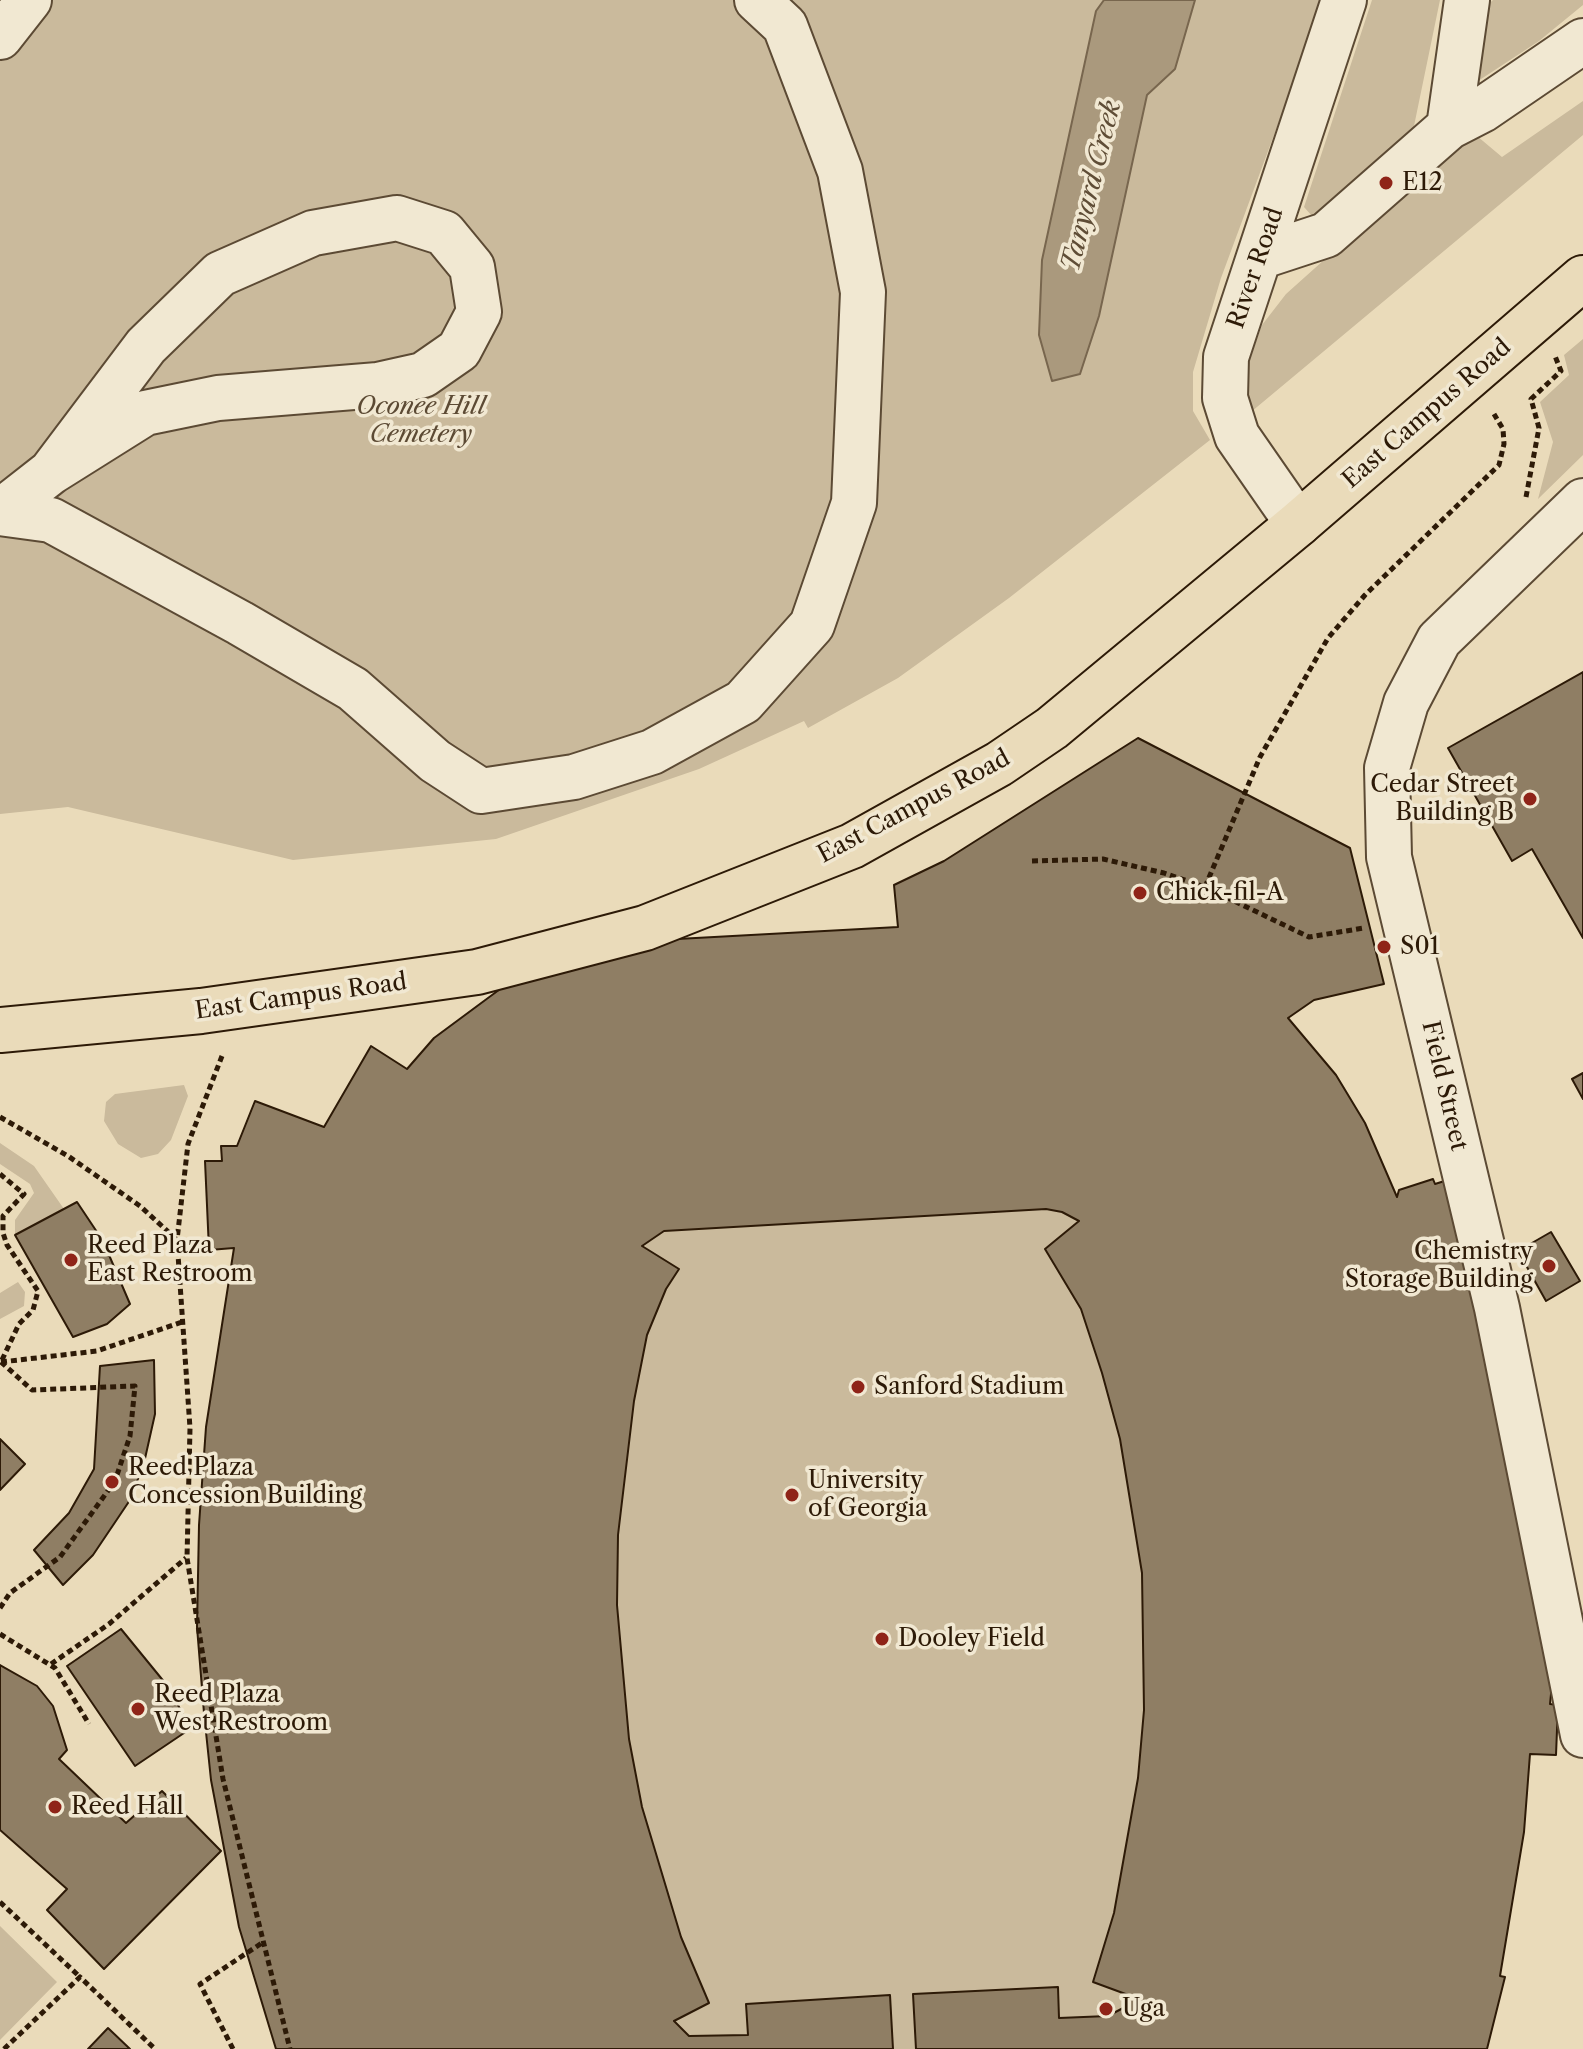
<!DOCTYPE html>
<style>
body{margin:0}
canvas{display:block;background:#eadbba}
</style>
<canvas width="1583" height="2049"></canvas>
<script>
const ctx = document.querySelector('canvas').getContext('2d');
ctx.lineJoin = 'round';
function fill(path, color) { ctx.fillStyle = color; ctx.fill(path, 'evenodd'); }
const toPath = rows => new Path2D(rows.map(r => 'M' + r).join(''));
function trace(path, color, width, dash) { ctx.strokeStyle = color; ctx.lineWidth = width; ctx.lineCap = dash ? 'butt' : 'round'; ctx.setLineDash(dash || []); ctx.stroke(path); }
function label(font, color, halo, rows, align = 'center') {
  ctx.font = font + ' "Libre Caslon Text",serif'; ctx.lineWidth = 7; ctx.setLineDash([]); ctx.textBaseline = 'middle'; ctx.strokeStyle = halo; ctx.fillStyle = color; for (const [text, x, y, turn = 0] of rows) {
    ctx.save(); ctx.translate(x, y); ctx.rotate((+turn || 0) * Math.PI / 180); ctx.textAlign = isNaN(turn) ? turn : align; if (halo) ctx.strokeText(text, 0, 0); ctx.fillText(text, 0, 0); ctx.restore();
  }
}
const green = toPath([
 [0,0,1324,0,1221,278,1193,372,1193,411,1210,440,1009,598,898,678,808,728,804,721,699,769,496,839,293,860,68,807,0,814],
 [1372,0,1440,0,1414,126,1406,141,1326,214,1312,216,1304,207],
 [1493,0,1583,0,1583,5,1539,41,1475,83,1482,10],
 [1583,101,1583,135,1245,417,1246,369,1262,325,1286,294,1459,139,1477,136,1502,157],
 [1583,339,1583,455,1538,499,1553,442,1540,402,1569,375,1564,355],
 [1138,738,1350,848,1384,984,1314,1000,1288,1018,1336,1075,1365,1123,1397,1196,1399,1190,1433,1179,1436,1184,1454,1178,1552,1684,1550,1704,1558,1705,1556,1755,1530,1755,1524,1832,1487,2049,276,2049,239,1927,211,1780,204,1713,197,1627,199,1525,206,1427,234,1248,209,1250,205,1161,222,1161,221,1146,237,1146,324,1127,371,1046,407,1069,434,1038,515,978,659,940,897,927,894,885,944,861],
 [184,1085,188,1096,171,1140,158,1154,141,1158,118,1144,104,1121,106,1102,115,1094],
 [0,1143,34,1166,64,1209,15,1235,15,1220,34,1193,30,1184,0,1164],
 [18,1282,25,1292,24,1306,0,1319,0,1293],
 [0,1926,57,1982,0,2040]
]);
const water = toPath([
 [1104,0,1195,0,1175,69,1147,95,1099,316,1080,374,1052,381,1039,335,1042,260,1096,11,1104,0]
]);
const building = toPath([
 [1583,672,1583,938,1532,849,1512,861,1448,748,1583,672],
 [1138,738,1350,848,1384,984,1314,1000,1288,1018,1336,1075,1365,1123,1397,1197,1399,1190,1433,1179,1435,1184,1454,1178,1552,1684,1550,1704,1558,1705,1556,1755,1530,1754,1524,1832,1500,1976,1505,1977,1487,2049,916,2049,913,1994,1058,1987,1059,2018,1108,2016,1125,2007,1131,1996,1093,1982,1114,1913,1138,1778,1144,1710,1142,1573,1120,1439,1102,1373,1081,1309,1045,1249,1079,1221,1062,1212,1046,1209,664,1231,642,1246,679,1269,666,1289,647,1335,634,1401,618,1535,617,1605,629,1739,642,1807,681,1937,709,2003,674,2021,689,2036,748,2035,746,2004,890,1995,893,2049,276,2049,239,1927,211,1780,204,1713,197,1627,199,1525,206,1427,234,1248,209,1250,205,1161,222,1161,221,1146,237,1146,255,1101,324,1127,371,1046,407,1069,434,1038,515,978,659,940,898,927,894,885,944,861,1138,738],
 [1583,1073,1583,1099,1572,1079,1583,1073],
 [77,1202,103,1241,130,1304,107,1324,73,1337,15,1235,77,1202],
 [1551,1232,1580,1281,1546,1301,1518,1251,1551,1232],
 [154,1360,155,1414,144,1463,130,1500,93,1555,63,1585,34,1550,69,1513,94,1469,100,1366,154,1360],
 [0,1439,25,1464,0,1490,0,1439],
 [121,1629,170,1689,190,1729,135,1766,67,1666,121,1629],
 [0,1665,37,1686,53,1706,67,1750,59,1759,126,1823,162,1791,221,1851,104,1969,47,1910,67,1889,0,1830,0,1665],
 [108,2028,130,2049,88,2049,108,2028]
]);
const path = toPath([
 [1526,497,1539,428,1531,399,1561,371,1555,356],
 [1032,861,1103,859,1164,873,1205,887,1309,937,1364,928],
 [1205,887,1260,757,1328,638,1365,595,1499,465,1504,444,1503,429,1494,414],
 [222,1056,188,1144,177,1240,190,1428,187,1558,223,1779,290,2049],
 [0,1117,68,1156,140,1206,176,1239],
 [0,1174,24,1194,3,1216,3,1233,7,1245,38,1291,33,1310,19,1324,1,1362],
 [1,1362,97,1351,182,1322],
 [0,1608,10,1593,60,1557,115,1481,130,1436,135,1386,32,1390,1,1362],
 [0,1634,55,1668,89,1724],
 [51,1664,109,1624,186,1558],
 [0,1902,80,1977],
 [4,2049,80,1977,155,2049],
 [233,2049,200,1984,262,1943]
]);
const minor = toPath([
 [0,37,29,0],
 [1449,127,1467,0],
 [1259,257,1326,235,1449,127,1482,110,1583,41],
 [1583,501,1439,640,1406,703,1387,768,1389,857,1497,1308,1583,1735],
 [0,512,51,472,145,413,218,398,378,385,423,375,459,350,479,312,472,267,444,233,397,218,313,233,220,274,146,346,51,472],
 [0,513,51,520,240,623,353,689,435,761,481,791,574,777,652,752,743,702,812,625,854,503,863,292,840,171,785,26,757,0],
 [1298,524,1237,436,1225,398,1226,357,1344,0]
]);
const major = toPath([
 [0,1030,201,1011,477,972,645,928,852,846,999,764,1052,728,1298,524,1583,278]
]);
const markers = [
 [1386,183,8,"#8f2418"],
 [1530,799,8,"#8f2418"],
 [1140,893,8,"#8f2418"],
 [1384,947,8,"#8f2418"],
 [71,1260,8,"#8f2418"],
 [1549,1266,8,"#8f2418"],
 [858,1387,8,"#8f2418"],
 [112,1482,8,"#8f2418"],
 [792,1495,8,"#8f2418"],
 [882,1639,8,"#8f2418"],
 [138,1709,8,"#8f2418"],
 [55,1807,8,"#8f2418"],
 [1106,2009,8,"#8f2418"]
];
const poiNames = [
 ["E12",1402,183],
 ["Cedar Street",1514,785,"right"],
 ["Building B",1514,813,"right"],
 ["Chick-fil-A",1156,893],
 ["S01",1400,947],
 ["Reed Plaza",87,1246],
 ["East Restroom",87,1274],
 ["Chemistry",1533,1252,"right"],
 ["Storage Building",1533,1280,"right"],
 ["Sanford Stadium",874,1387],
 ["Reed Plaza",128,1468],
 ["Concession Building",128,1496],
 ["University",808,1481],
 ["of Georgia",808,1509],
 ["Dooley Field",898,1639],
 ["Reed Plaza",154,1695],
 ["West Restroom",154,1723],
 ["Reed Hall",71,1807],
 ["Uga",1122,2009]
];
const streetNames = [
 ["River Road",1256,268,-71],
 ["East Campus Road",1427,414,-41],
 ["East Campus Road",914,807,-28],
 ["East Campus Road",301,997,-8],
 ["Field Street",1444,1086,77]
];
const parkNames = [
 ["Oconee Hill",421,407],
 ["Cemetery",421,435]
];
const waterNames = [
 ["Tanyard Creek",1092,186,-76]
];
fill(green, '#caba9c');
fill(water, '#aa997d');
trace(water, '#78664e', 2);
fill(building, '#8f7e64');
trace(building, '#2d1a07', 2);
trace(minor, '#5c4a34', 48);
trace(major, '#2d1a07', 48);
trace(path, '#2d1a07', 5, [6, 4]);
trace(minor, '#f1e8d2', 44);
trace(major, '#eadbba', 44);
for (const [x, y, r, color] of markers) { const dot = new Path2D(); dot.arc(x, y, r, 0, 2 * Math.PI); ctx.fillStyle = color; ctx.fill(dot); trace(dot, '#f1e8d2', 3); }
label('24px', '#2d1a07', '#f1e8d2', poiNames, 'left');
label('24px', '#2d1a07', '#f1e8d2', streetNames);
label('italic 24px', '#5c4a34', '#f1e8d2', parkNames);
label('italic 26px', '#5f4d36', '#f1e8d2', waterNames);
</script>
